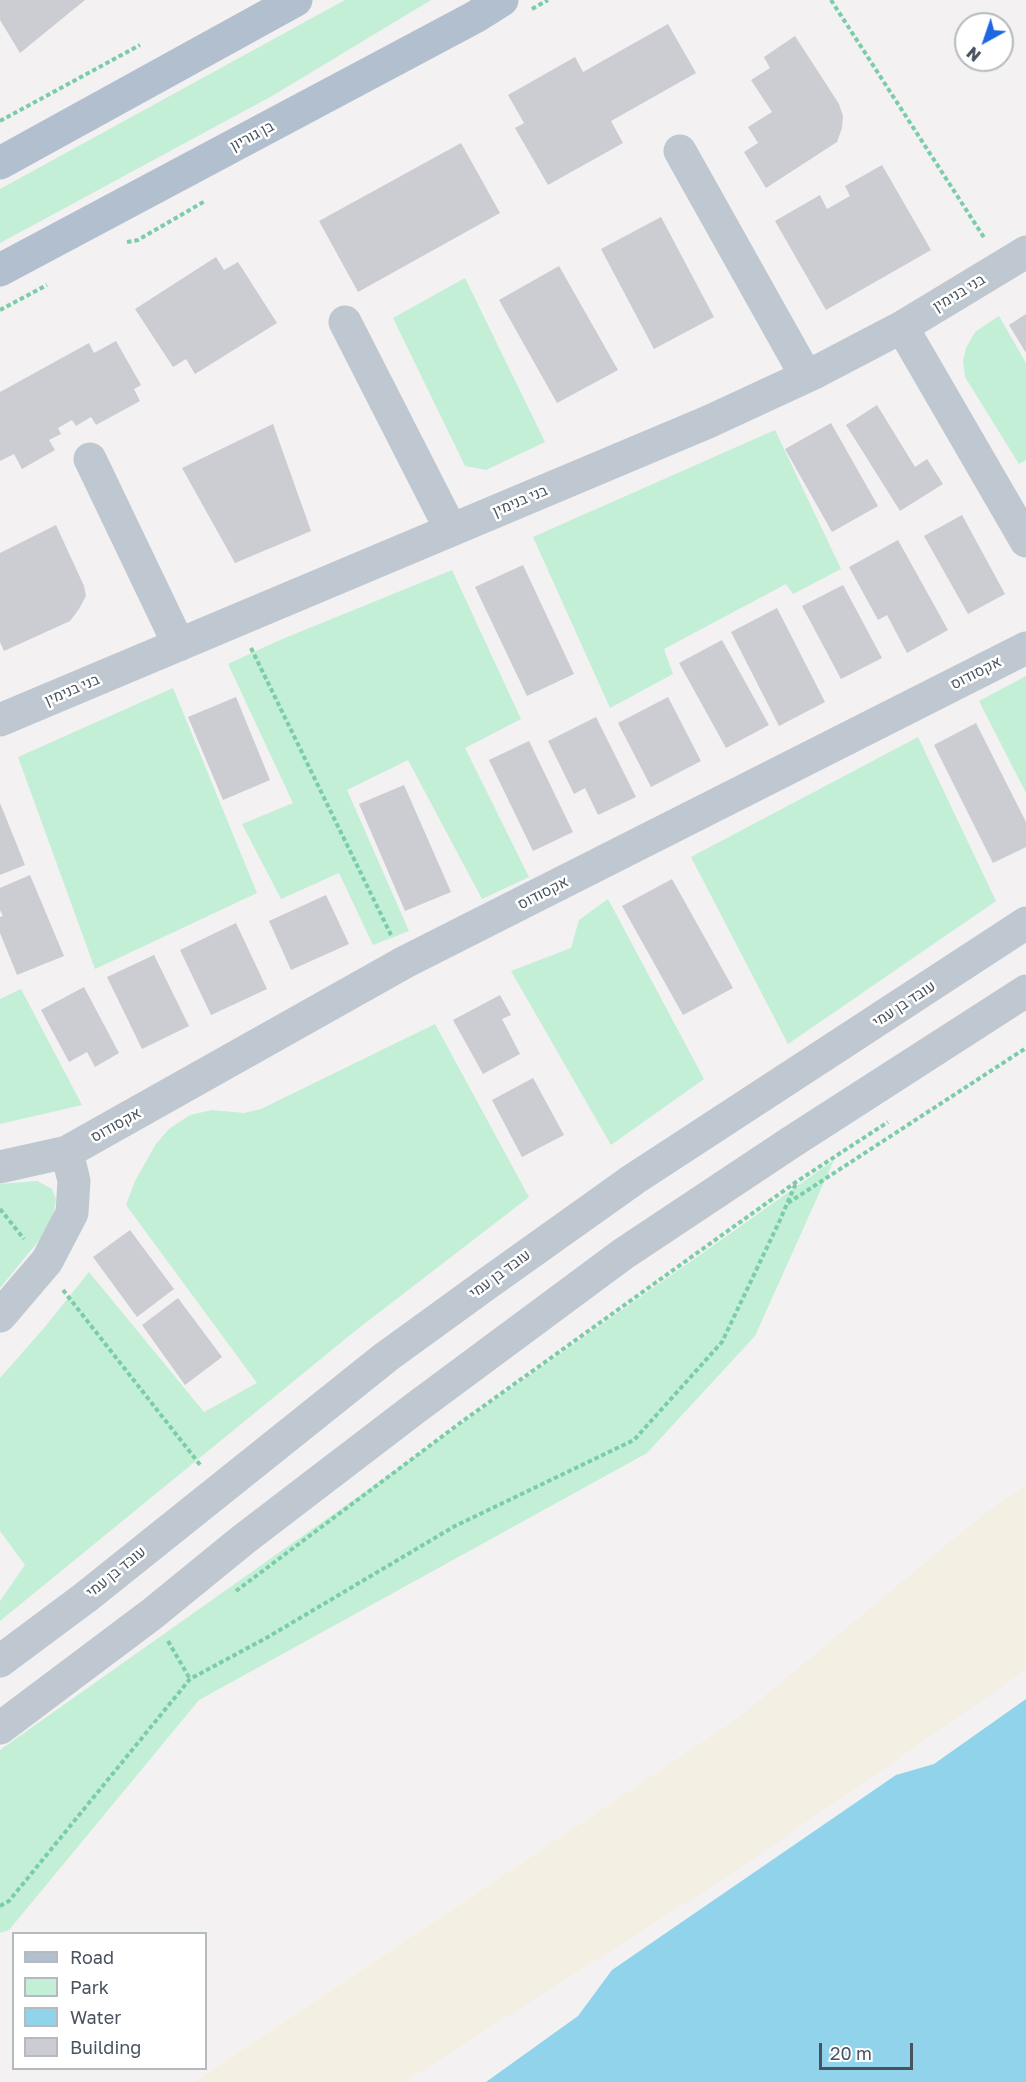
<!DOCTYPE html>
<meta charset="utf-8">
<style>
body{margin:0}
#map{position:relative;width:1026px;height:2082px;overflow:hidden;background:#f3f1f1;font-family:"Golos Text",sans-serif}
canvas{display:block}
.legend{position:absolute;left:12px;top:1932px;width:195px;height:138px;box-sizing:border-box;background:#fff;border:2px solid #b6babf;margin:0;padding:8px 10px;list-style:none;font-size:18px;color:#49535f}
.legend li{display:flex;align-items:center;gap:12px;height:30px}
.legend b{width:30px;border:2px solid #b6babf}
.north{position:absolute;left:954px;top:12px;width:60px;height:60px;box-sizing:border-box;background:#fff;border:2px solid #b6babf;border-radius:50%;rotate:220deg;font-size:16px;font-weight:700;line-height:24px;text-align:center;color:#49535f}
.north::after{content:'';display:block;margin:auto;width:21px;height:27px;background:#1d68e2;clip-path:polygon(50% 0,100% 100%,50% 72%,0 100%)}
.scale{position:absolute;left:819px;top:2043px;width:94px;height:27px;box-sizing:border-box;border:3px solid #49535f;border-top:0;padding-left:8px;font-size:18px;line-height:21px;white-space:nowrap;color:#49535f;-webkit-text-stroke:4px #fff;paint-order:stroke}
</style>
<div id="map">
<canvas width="1026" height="2082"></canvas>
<ul class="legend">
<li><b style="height:8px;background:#b2bfcf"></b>Road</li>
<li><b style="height:16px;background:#c2efd6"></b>Park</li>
<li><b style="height:16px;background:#90d3eb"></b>Water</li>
<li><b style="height:16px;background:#cbcdd3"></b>Building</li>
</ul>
<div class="north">N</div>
<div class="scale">20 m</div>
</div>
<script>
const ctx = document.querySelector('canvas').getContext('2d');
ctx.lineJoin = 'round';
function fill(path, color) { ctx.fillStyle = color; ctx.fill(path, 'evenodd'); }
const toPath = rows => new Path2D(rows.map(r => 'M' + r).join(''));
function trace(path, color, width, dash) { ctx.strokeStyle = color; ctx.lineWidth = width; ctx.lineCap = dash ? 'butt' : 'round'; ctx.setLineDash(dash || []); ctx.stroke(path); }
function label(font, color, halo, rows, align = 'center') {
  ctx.font = font + ' "Golos Text",Heebo,sans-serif'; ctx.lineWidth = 5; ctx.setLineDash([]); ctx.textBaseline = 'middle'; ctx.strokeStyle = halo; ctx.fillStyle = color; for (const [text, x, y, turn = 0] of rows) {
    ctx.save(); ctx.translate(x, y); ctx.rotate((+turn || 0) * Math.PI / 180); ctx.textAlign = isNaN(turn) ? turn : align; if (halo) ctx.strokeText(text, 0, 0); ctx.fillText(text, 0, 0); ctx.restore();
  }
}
const green = toPath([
 [345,0,431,0,272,96,0,243,0,189],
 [465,278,545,442,486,470,465,466,393,318],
 [999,316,1026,363,1026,460,1019,464,965,377,963,361,966,348,975,332],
 [775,430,841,569,793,594,786,584,664,649,673,674,610,708,533,537],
 [452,570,521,719,465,748,529,877,482,899,408,760,347,790,409,931,373,945,339,873,281,899,242,824,293,803,228,664,280,640],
 [1026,676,1026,793,979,701],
 [173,688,257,893,95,969,18,757],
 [918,737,996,901,788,1044,691,857],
 [608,899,704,1079,611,1145,511,971,571,948,579,920],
 [21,989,82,1105,0,1124,0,999],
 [435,1024,529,1197,355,1331,0,1621,0,1601,25,1565,0,1531,0,1378,44,1328,89,1272,204,1412,257,1383,126,1205,135,1181,156,1144,169,1129,190,1115,212,1110,244,1113,261,1109],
 [834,1160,755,1336,647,1453,199,1700,9,1930,0,1933,0,1750],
 [37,1181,52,1189,56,1199,53,1216,41,1238,0,1288,0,1184]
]);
const sand = toPath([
 [1026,1485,1026,1670,734,1872,404,2082,194,2082,733,1722,978,1519]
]);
const water = toPath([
 [1026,1699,1026,2082,486,2082,578,2016,612,1970,896,1775,934,1764]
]);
const building = toPath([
 [0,0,85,0,20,53,0,20],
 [668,24,696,73,611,121,623,143,548,185,515,128,524,123,508,95,575,57,583,72],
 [795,36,839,104,843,116,842,128,837,142,766,188,744,152,758,143,748,127,772,112,751,80,770,68,764,57],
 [461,143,500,213,358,292,319,221],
 [882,165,931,250,826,310,775,221,820,195,827,209,850,196,845,186],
 [661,217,714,317,654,349,601,249],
 [216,257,224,270,238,262,277,323,195,374,186,359,173,367,135,309],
 [559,266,618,370,557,403,499,300],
 [1026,314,1026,353,1009,325],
 [116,341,141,385,134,389,140,401,96,425,91,417,76,426,72,420,58,428,61,434,49,440,55,450,22,469,14,454,0,461,0,392,89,343,94,353],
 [877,405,915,467,927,459,943,484,900,511,846,425],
 [831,423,878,506,832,532,785,449],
 [273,424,311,531,235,563,182,468],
 [962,515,1005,594,968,614,924,536],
 [56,525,84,586,86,596,79,609,70,621,4,651,0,642,0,553],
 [898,540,948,630,907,653,887,615,878,620,849,567],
 [523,565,574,674,527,696,475,587],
 [843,585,882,658,841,679,802,606],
 [777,608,825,702,779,726,731,632],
 [722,640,769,725,726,748,679,663],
 [236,697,270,780,223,800,188,717],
 [668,697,701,761,651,787,618,723],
 [596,717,636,797,598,815,585,788,574,794,548,741],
 [976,723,1026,822,1026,847,993,863,934,745],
 [529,741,573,832,533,851,489,760],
 [404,785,451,892,405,911,359,804],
 [0,803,25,865,0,875],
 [30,875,64,956,17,975,0,933,0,917,3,916,0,910,0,888],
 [672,879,733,988,683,1015,622,906],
 [326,895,349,944,291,970,269,921],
 [236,923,267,989,211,1015,180,950],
 [154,955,189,1026,142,1049,107,977],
 [84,987,119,1053,95,1067,87,1052,69,1062,41,1010],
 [500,995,511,1015,502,1019,520,1054,483,1074,453,1020],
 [533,1078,564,1135,522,1157,492,1100],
 [130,1230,174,1289,137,1317,93,1257],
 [178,1298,222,1357,185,1385,142,1325]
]);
const path = toPath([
 [831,0,985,239],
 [532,9,548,0],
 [0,121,140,45],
 [127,242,138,240,205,201],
 [0,310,47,285],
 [251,648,391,935],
 [788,1203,1026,1048],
 [0,1209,24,1239],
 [63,1290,201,1466],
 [236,1591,460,1423,796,1182,888,1122],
 [168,1641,190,1679],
 [0,1906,9,1901,190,1679,268,1637,455,1526,634,1440,722,1342,780,1220,796,1183]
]);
const minor = toPath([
 [680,151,806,376],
 [345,322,451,530],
 [902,327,1026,541],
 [90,459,179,645],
 [0,720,708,422,816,372,902,327,1026,252],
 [0,1167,67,1152,405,962,1026,648],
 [0,1316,47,1261,72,1213,74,1181,67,1152],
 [0,1661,86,1597,386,1357,488,1283,634,1179,1026,923],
 [0,1728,152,1614,244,1539,414,1409,623,1254,793,1141,1026,991]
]);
const major = toPath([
 [0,163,296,0],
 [0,270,475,17,502,0]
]);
const streetNames = [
 ["בן גוריון",252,136,-28],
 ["בני בנימין",959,293,-31],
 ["בני בנימין",520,501,-23],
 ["אקסודוס",976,673,-27],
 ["בני בנימין",72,690,-23],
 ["אקסודוס",543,893,-27],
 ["עובד בן עמי",904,1004,-33],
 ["אקסודוס",116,1125,-29],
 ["עובד בן עמי",500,1274,-36],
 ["עובד בן עמי",116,1572,-39]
];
fill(green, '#c2efd6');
fill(sand, '#f4efe3');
fill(water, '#90d3eb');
fill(building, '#cbcdd3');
trace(path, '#7acda8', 4, [4.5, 3]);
trace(minor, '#bfc8d0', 33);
trace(major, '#b2bfcf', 33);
label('15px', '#49535f', '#fff', streetNames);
</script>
